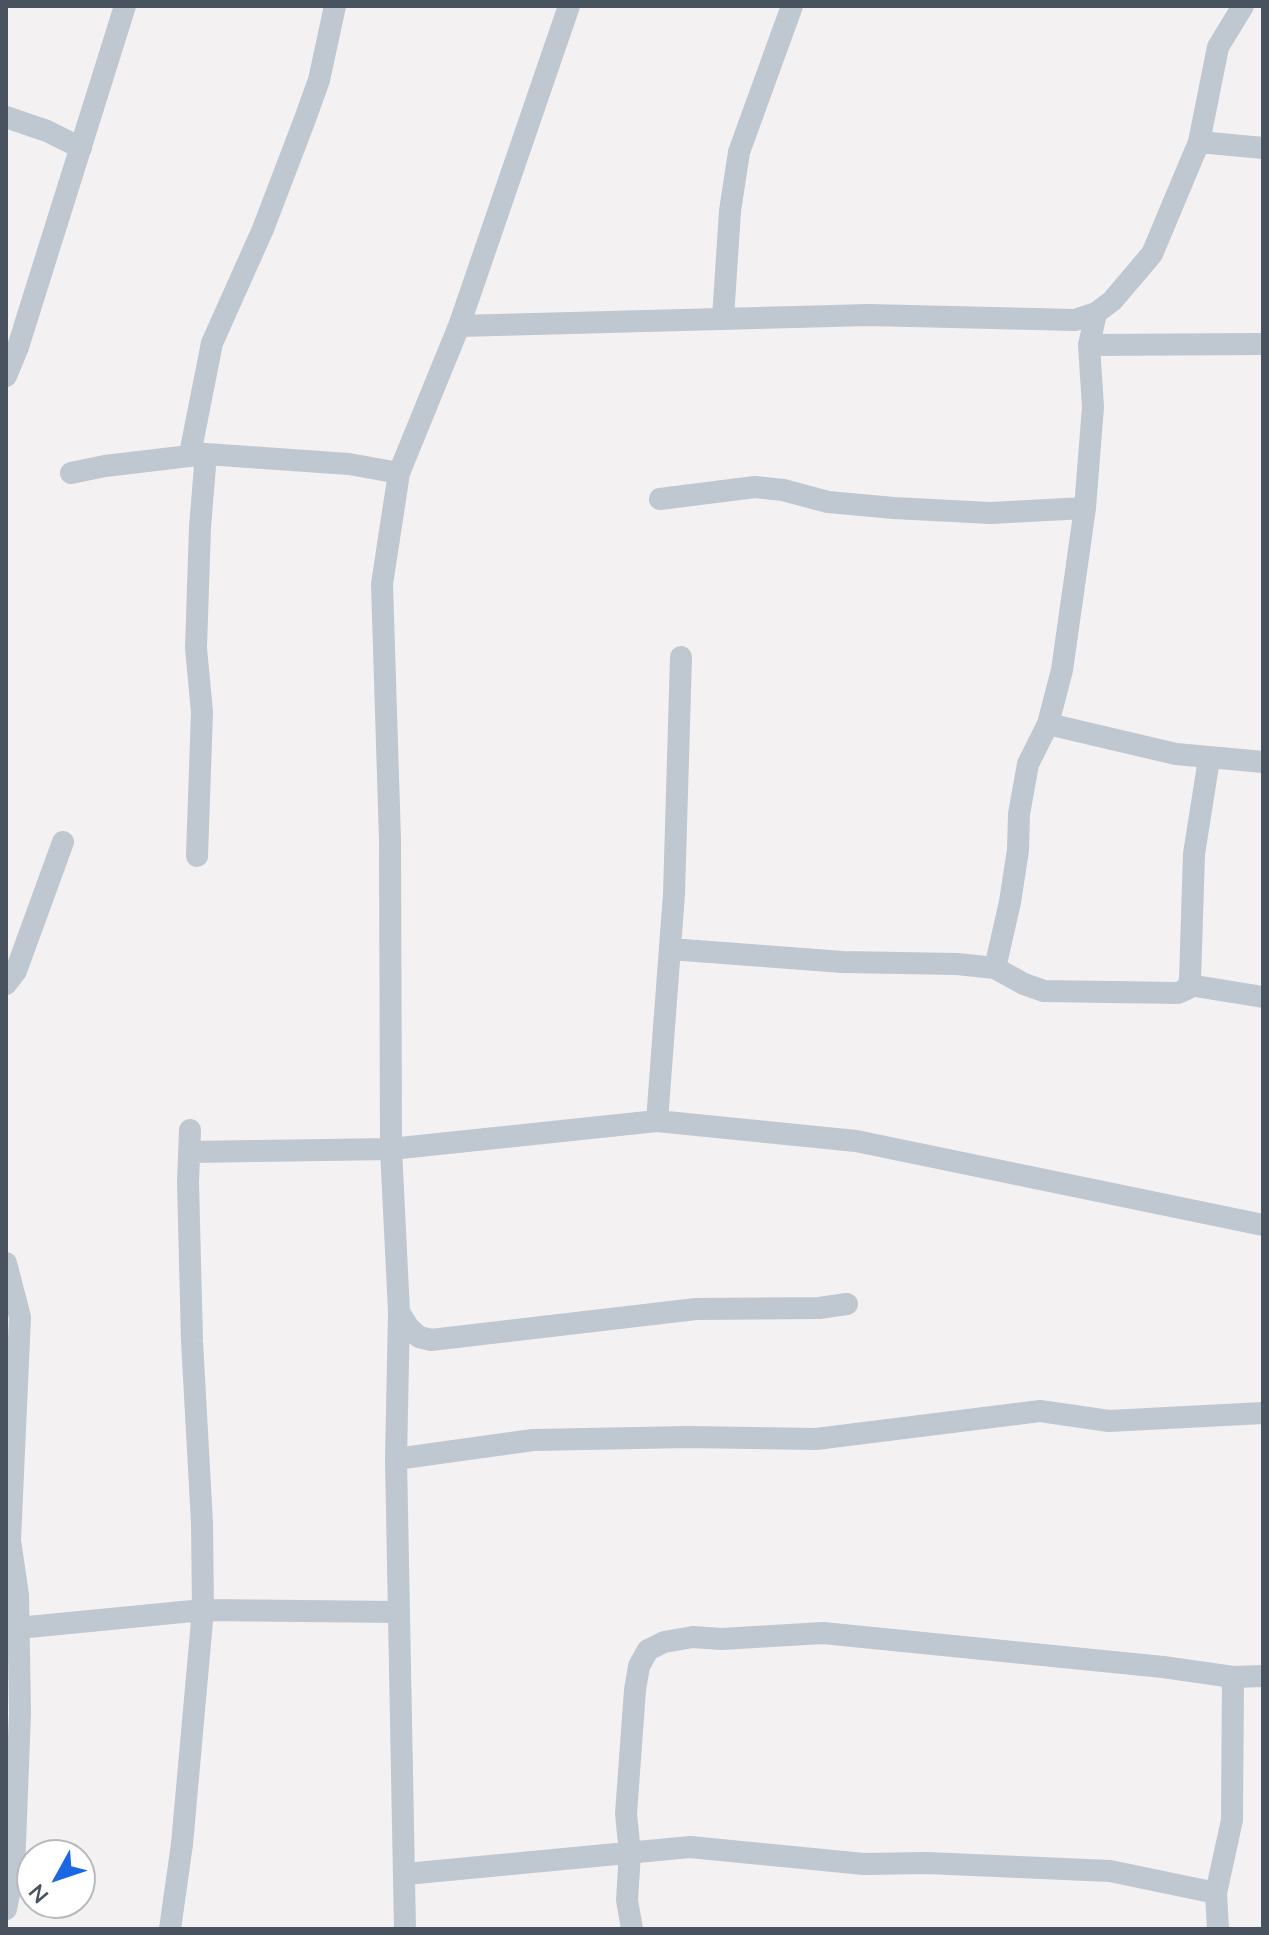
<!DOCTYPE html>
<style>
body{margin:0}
#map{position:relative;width:1269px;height:1935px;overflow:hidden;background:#f3f1f1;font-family:"Nunito Sans",sans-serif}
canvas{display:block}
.frame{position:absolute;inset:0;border:8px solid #49535f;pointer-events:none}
.north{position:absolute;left:16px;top:1839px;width:80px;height:80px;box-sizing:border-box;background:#fff;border:2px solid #b6babf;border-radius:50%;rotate:230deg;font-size:22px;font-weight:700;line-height:32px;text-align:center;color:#49535f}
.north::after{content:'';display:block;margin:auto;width:28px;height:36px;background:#1a66e5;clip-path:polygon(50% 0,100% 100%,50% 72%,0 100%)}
</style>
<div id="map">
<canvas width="1269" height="1935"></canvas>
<div class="frame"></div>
<div class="north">N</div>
</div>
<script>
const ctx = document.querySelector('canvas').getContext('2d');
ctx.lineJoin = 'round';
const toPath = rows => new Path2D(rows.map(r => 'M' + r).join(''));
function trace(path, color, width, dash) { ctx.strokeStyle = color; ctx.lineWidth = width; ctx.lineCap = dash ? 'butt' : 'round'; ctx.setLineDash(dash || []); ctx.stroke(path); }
const minor = toPath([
 [6,117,47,131,81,148],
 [1199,142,1263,148],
 [723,318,730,211,739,152,792,6],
 [459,326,869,315,1075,320,1096,313,1112,301,1152,254,1199,142,1218,47,1243,6],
 [1089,345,1263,344],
 [6,376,18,347,125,6],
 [190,454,212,343,263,229,305,119,319,80,335,6],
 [71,473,105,466,206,454,349,464,399,473],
 [660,499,755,487,783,490,828,502,894,508,990,513,1085,508],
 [1048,724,1176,754,1263,762],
 [197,856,202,712,196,648,200,527,206,454],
 [670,949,843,962,957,964,995,968,1010,902,1018,850,1019,814,1028,764,1048,724,1062,670,1085,508,1093,407,1089,345,1096,313],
 [995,968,1024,984,1044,991,1178,993,1187,989,1190,980,1194,854,1209,759],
 [6,984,16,971,63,842],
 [1189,985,1263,997],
 [657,1121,856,1141,1263,1225],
 [189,1152,391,1149,657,1121,674,894,681,657],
 [6,1263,20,1317,10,1540,18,1595,20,1713,14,1869,6,1909],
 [399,1312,409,1328,419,1337,431,1340,696,1309,819,1308,847,1304],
 [396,1459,533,1440,689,1437,816,1439,1040,1411,1109,1421,1263,1413],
 [18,1628,203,1610,398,1612],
 [406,1874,690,1847,864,1864,927,1863,1110,1871,1216,1893,1218,1929],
 [1216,1893,1232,1820,1233,1677],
 [170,1929,182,1844,203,1610,202,1523,192,1341,188,1182,190,1130],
 [405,1929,396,1459,399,1312,391,1149,390,840,382,584,399,473,459,326,569,6],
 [632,1929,627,1900,630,1853,626,1814,635,1690,639,1666,648,1650,664,1642,693,1637,721,1639,823,1633,1163,1667,1233,1677,1263,1676]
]);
trace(minor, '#bfc7d0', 22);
</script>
